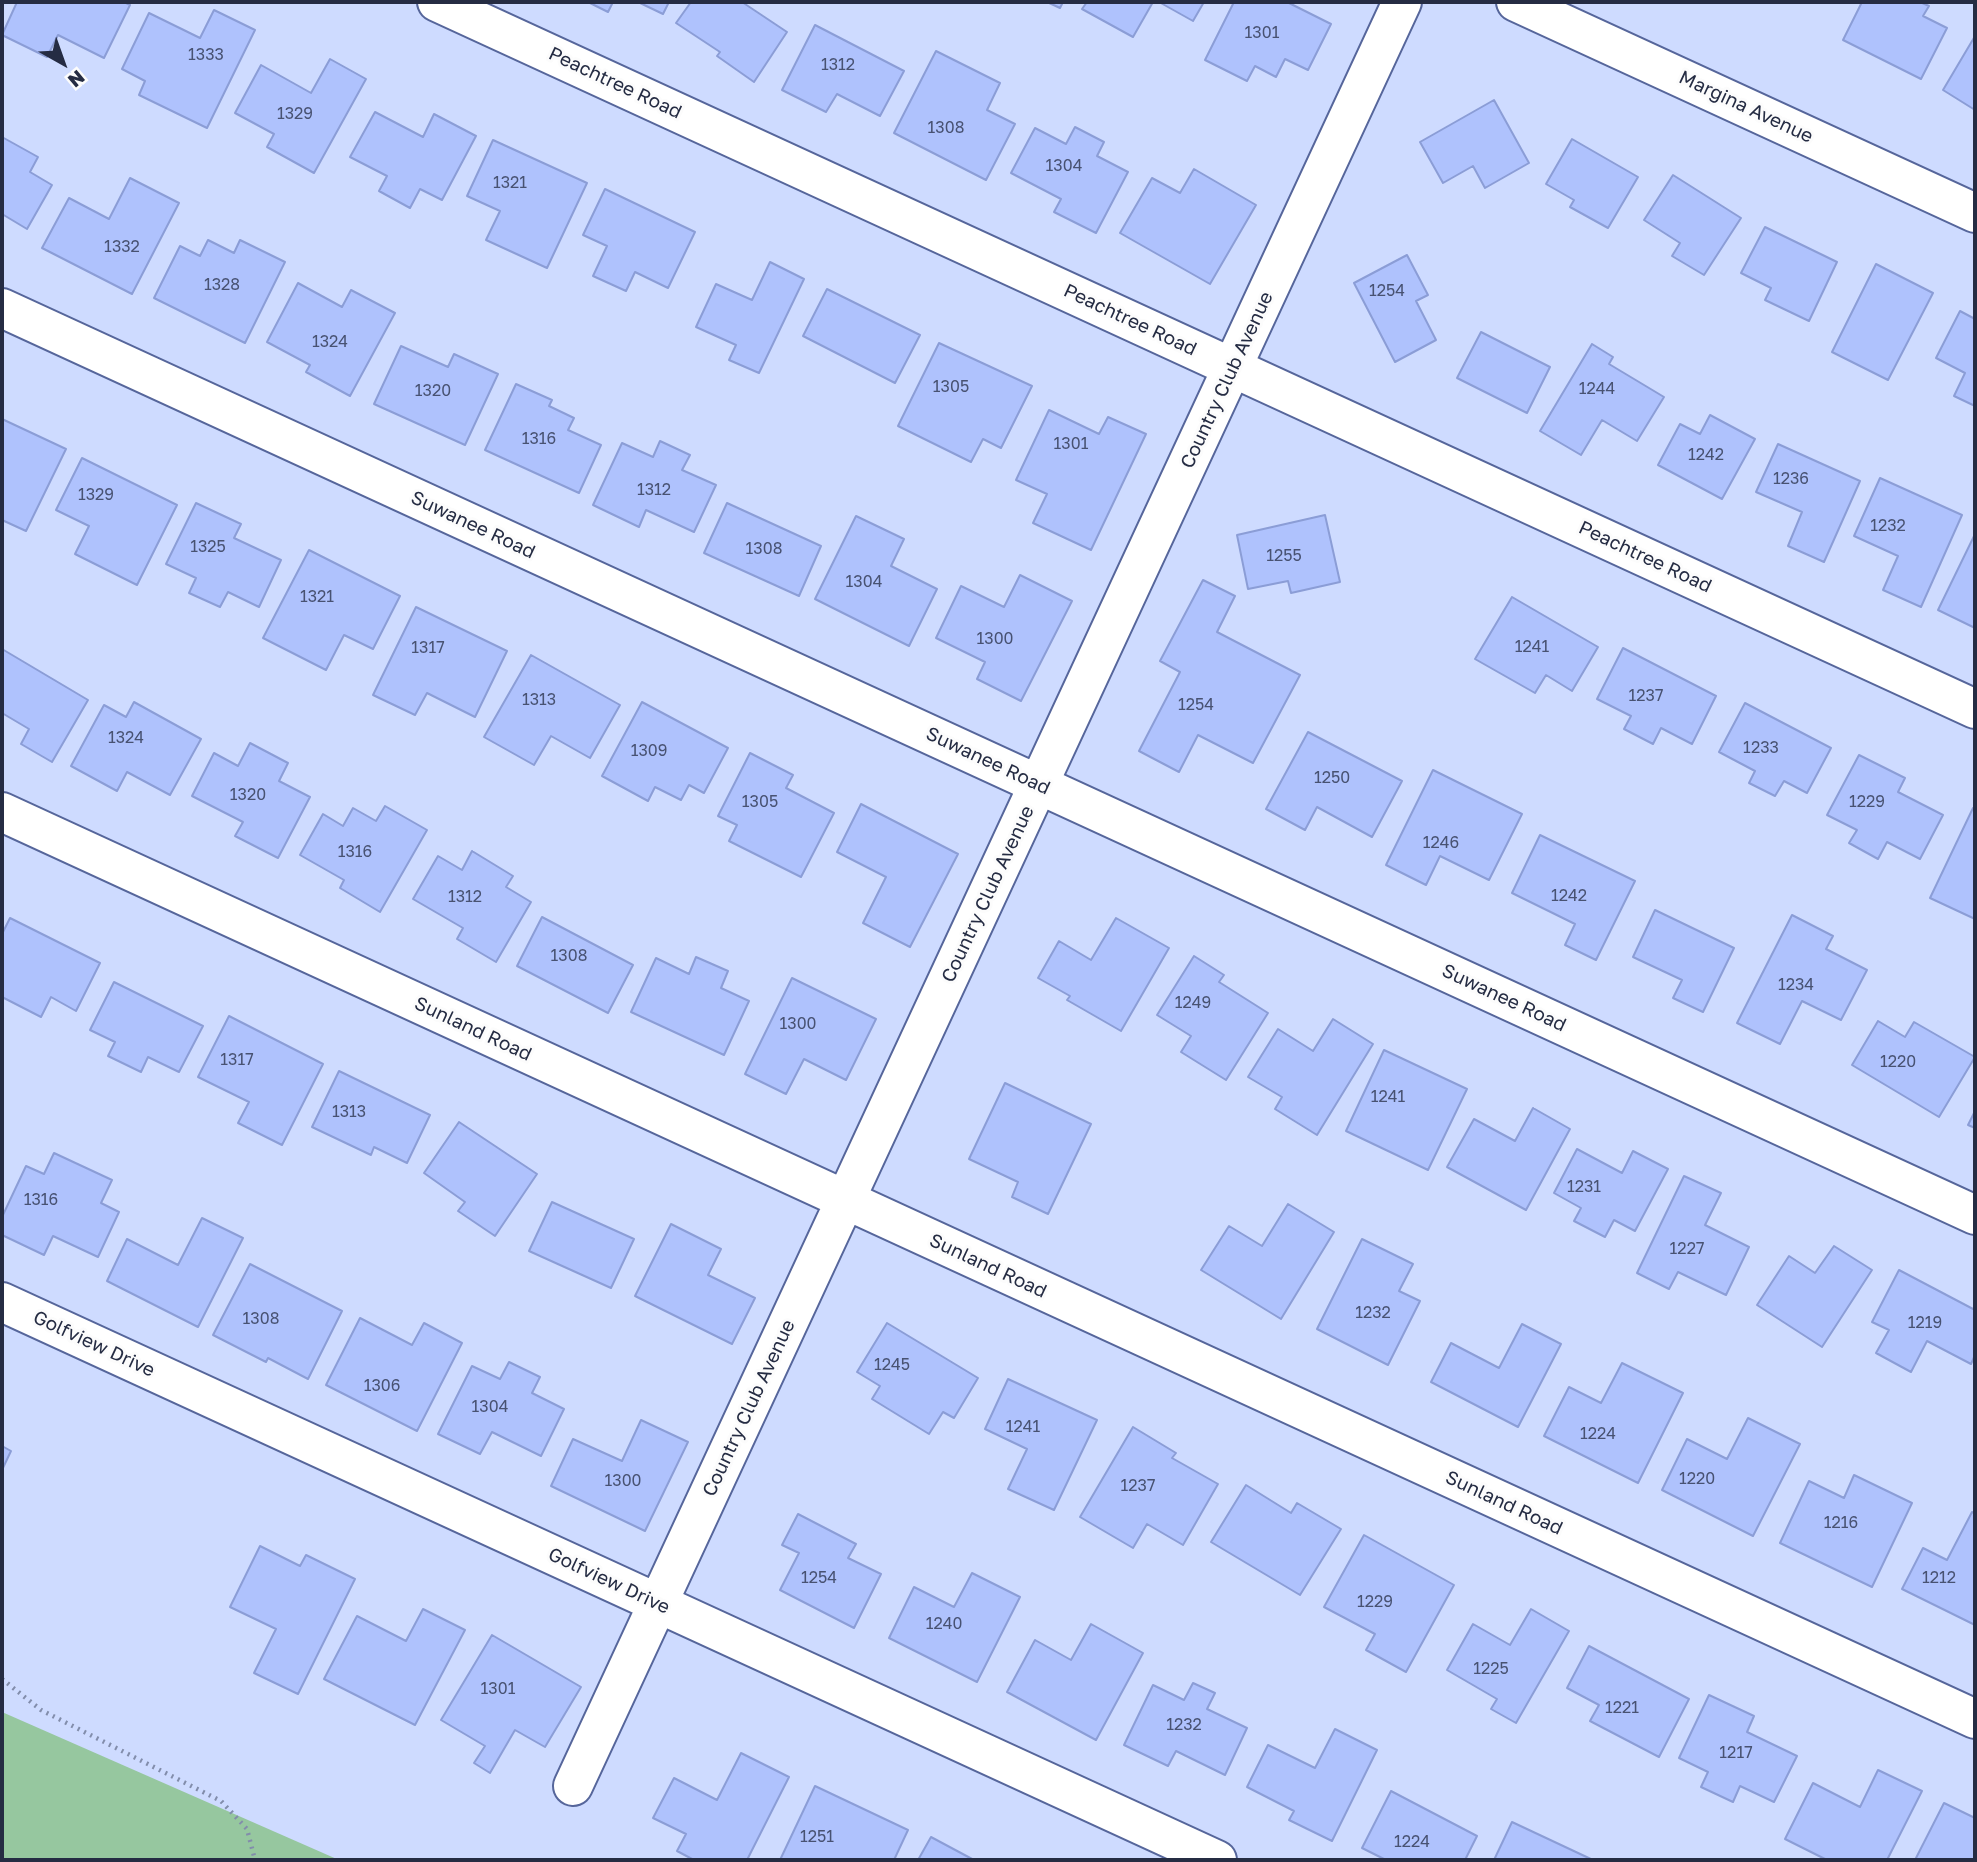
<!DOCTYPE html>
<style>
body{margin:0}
#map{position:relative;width:1977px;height:1862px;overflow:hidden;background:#cedbff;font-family:"Golos Text",sans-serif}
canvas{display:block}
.frame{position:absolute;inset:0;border:4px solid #252c43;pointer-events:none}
.north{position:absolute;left:28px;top:28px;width:70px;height:70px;-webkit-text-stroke:5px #fcfcfc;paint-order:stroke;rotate:140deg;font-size:19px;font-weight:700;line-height:28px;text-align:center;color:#252c43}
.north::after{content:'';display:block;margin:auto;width:24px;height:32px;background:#252c43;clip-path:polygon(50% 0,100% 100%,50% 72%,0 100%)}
</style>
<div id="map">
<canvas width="1977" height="1862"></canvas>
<div class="frame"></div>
<div class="north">N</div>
</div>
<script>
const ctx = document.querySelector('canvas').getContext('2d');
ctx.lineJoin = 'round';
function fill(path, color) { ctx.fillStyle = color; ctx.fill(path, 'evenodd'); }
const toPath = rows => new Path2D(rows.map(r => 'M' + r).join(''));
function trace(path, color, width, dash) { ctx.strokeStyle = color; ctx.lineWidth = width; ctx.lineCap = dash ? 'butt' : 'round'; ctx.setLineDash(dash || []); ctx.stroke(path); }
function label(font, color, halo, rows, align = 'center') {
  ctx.font = font + ' "Golos Text",sans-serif'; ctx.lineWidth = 6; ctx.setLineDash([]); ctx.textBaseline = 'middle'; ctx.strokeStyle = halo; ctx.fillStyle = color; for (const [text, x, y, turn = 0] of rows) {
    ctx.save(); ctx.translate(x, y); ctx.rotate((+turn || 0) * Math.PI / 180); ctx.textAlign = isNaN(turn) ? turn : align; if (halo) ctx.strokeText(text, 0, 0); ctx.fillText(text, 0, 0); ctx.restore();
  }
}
const green = toPath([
 [2,1712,339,1860,2,1860]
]);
const building = toPath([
 [17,2,124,2,130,5,104,58,58,35,47,57,2,35,17,2],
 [588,2,613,2,608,12,588,2],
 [638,2,669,2,663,14,638,2],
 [691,2,742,2,787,32,754,82,717,56,720,52,676,23,691,2],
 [1047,2,1063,2,1060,8,1047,2],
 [1087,2,1153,2,1133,37,1082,9,1087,2],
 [1159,2,1204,2,1193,21,1159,2],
 [1234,2,1287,2,1331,24,1308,70,1285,59,1276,77,1255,66,1247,81,1205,60,1234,2],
 [1862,2,1920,2,1929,6,1923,16,1947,28,1921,79,1843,40,1862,2],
 [214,10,255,30,207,128,139,95,145,81,122,69,149,13,200,38,214,10],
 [815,25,904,71,880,116,837,94,826,112,782,90,815,25],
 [1975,36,1975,110,1943,90,1975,36],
 [936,51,1000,83,987,110,1015,124,986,180,894,133,936,51],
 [330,59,366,79,314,173,267,147,274,134,235,113,261,65,311,93,330,59],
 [1494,100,1529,163,1485,188,1473,166,1443,183,1420,142,1494,100],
 [375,112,423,137,434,114,476,136,442,200,420,189,410,208,379,191,387,176,350,157,375,112],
 [1075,127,1104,142,1097,156,1128,172,1096,233,1054,212,1061,199,1011,173,1035,128,1066,144,1075,127],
 [2,137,38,157,30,172,52,185,27,229,2,214,2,137],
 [1572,139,1638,177,1608,228,1570,207,1574,200,1546,184,1572,139],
 [493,140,587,183,547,268,486,240,500,211,467,196,493,140],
 [1194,169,1256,205,1210,284,1120,233,1152,178,1180,193,1194,169],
 [1673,175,1741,218,1704,275,1672,256,1680,243,1644,220,1673,175],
 [130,178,179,203,132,294,42,248,69,198,109,219,130,178],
 [605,189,695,232,668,288,635,272,626,291,593,276,607,246,583,235,605,189],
 [1765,227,1837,262,1809,321,1765,300,1771,288,1741,273,1765,227],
 [208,240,234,253,240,240,285,262,245,343,154,298,180,246,200,256,208,240],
 [1407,255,1428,295,1416,301,1436,340,1395,362,1354,283,1407,255],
 [770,262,804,279,759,373,729,360,736,345,696,327,716,284,752,300,770,262],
 [1876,264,1933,293,1888,380,1832,352,1876,264],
 [298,283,342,307,351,290,395,313,350,396,306,372,310,365,267,342,298,283],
 [827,289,920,335,895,383,803,336,827,289],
 [1960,311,1975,319,1975,406,1954,396,1965,373,1936,358,1960,311],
 [1481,332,1550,367,1527,413,1457,378,1481,332],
 [939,343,1032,386,1001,448,983,439,971,462,898,426,939,343],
 [1592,344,1613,357,1609,364,1664,397,1637,441,1602,420,1581,455,1540,431,1592,344],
 [401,346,448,367,454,354,498,374,465,445,374,404,401,346],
 [516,384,552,400,549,406,574,418,568,430,601,445,579,493,485,450,516,384],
 [1049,410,1099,434,1108,417,1146,434,1091,550,1033,523,1047,494,1016,480,1049,410],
 [1710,415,1755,439,1722,499,1658,465,1680,424,1700,434,1710,415],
 [2,419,66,449,26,531,2,520,2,419],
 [660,441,690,455,682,470,716,485,694,532,646,510,639,527,593,505,622,443,653,457,660,441],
 [1778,444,1860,481,1824,562,1788,546,1802,512,1756,492,1778,444],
 [82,458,177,505,137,585,75,554,89,526,56,510,82,458],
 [1880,478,1962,515,1921,607,1883,590,1898,556,1854,536,1880,478],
 [196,503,241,524,234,538,281,560,259,607,228,592,220,607,189,593,196,578,166,564,196,503],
 [727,503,821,546,799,596,704,553,727,503],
 [1325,515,1340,582,1291,593,1288,581,1248,589,1237,535,1325,515],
 [856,516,904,539,891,566,937,589,909,646,815,599,856,516],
 [1975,534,1975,628,1938,610,1975,534],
 [309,550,400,596,373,649,344,635,326,670,263,638,309,550],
 [1020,575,1072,601,1021,701,977,679,985,662,936,638,961,586,1004,607,1020,575],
 [1203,580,1235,596,1217,632,1300,675,1253,763,1198,735,1179,772,1139,751,1180,672,1160,661,1203,580],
 [1512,597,1598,647,1572,691,1546,675,1535,693,1475,659,1512,597],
 [416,607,507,651,475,717,427,693,415,715,373,695,416,607],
 [1623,648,1716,696,1692,744,1661,728,1653,744,1624,729,1631,716,1597,699,1623,648],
 [2,649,88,700,52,762,21,744,29,729,2,713,2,649],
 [531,655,620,705,590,758,551,736,534,765,484,737,531,655],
 [134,702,201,739,170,795,127,772,117,791,71,766,104,705,126,717,134,702],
 [642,702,728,748,704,793,689,785,681,800,655,787,648,801,602,776,642,702],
 [1745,703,1831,748,1807,793,1784,781,1775,796,1749,783,1755,771,1719,752,1745,703],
 [1308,732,1402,781,1372,837,1317,807,1305,830,1266,809,1308,732],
 [250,743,288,763,279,781,310,797,278,858,235,836,243,822,192,796,214,753,238,766,250,743],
 [750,753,793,775,786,788,834,813,801,877,729,841,737,825,718,816,750,753],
 [1859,755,1905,778,1898,792,1943,815,1920,859,1887,842,1878,859,1849,843,1857,830,1827,815,1859,755],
 [1433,770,1522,814,1489,880,1440,856,1426,885,1386,865,1433,770],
 [861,804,958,854,910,947,863,923,886,877,837,852,861,804],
 [385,806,427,830,380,912,340,888,344,880,300,855,323,814,343,826,353,808,376,821,385,806],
 [1973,808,1975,808,1975,919,1930,898,1973,808],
 [1540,835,1635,881,1596,960,1565,945,1575,924,1512,893,1540,835],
 [472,851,513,876,506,887,531,902,496,962,457,939,463,928,413,899,438,856,462,870,472,851],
 [1655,910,1734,948,1703,1012,1673,998,1682,980,1633,957,1655,910],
 [1792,915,1833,936,1826,949,1867,970,1841,1020,1802,1001,1780,1044,1737,1023,1792,915],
 [542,917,633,965,608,1013,517,966,542,917],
 [10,918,100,963,76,1011,51,997,41,1017,2,997,2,934,10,918],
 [1116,918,1169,948,1121,1031,1067,1000,1070,996,1038,978,1059,941,1091,960,1116,918],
 [1194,956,1224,975,1219,982,1268,1013,1226,1080,1181,1052,1191,1036,1157,1015,1194,956],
 [696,957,728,971,721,988,749,1001,724,1055,631,1012,656,958,689,974,696,957],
 [792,978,876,1019,846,1080,804,1059,786,1094,745,1074,792,978],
 [114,982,203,1026,179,1072,148,1057,141,1072,108,1056,115,1042,90,1030,114,982],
 [229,1016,323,1064,282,1145,238,1123,249,1102,198,1077,229,1016],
 [1333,1019,1373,1044,1317,1135,1275,1109,1282,1097,1248,1077,1278,1029,1313,1051,1333,1019],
 [1878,1021,1905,1037,1914,1022,1975,1057,1939,1117,1852,1065,1878,1021],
 [1384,1050,1467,1089,1428,1170,1346,1131,1384,1050],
 [339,1071,430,1115,407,1163,374,1147,371,1155,312,1127,339,1071],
 [1005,1083,1091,1124,1048,1214,1012,1197,1018,1182,969,1159,1005,1083],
 [1533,1108,1570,1129,1526,1210,1447,1167,1474,1119,1515,1141,1533,1108],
 [1975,1111,1975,1128,1968,1125,1975,1111],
 [459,1122,537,1174,495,1236,458,1211,465,1202,424,1173,459,1122],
 [1577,1149,1622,1173,1633,1151,1668,1169,1635,1231,1614,1220,1605,1237,1574,1221,1581,1208,1554,1193,1577,1149],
 [54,1153,112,1180,101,1203,119,1212,98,1257,53,1236,44,1255,2,1235,2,1217,26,1166,44,1174,54,1153],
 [1684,1176,1721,1193,1705,1225,1749,1247,1726,1295,1678,1272,1669,1289,1637,1273,1684,1176],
 [552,1202,634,1239,611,1288,529,1251,552,1202],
 [1288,1204,1334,1232,1281,1319,1201,1270,1229,1226,1262,1246,1288,1204],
 [202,1218,243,1238,198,1327,107,1281,127,1239,178,1265,202,1218],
 [671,1224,721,1249,708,1275,755,1298,732,1344,635,1296,671,1224],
 [1362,1239,1413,1264,1399,1291,1420,1301,1388,1365,1317,1329,1362,1239],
 [1834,1246,1872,1270,1822,1347,1757,1305,1789,1256,1815,1273,1834,1246],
 [250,1264,342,1311,308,1379,268,1358,266,1362,213,1335,250,1264],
 [1899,1270,1975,1310,1975,1355,1971,1364,1927,1341,1911,1372,1876,1353,1889,1330,1872,1322,1899,1270],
 [360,1318,412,1345,424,1323,462,1343,417,1431,326,1385,360,1318],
 [887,1323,978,1378,954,1418,943,1412,929,1434,872,1399,880,1386,857,1372,887,1323],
 [1522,1324,1561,1344,1518,1427,1431,1382,1451,1343,1499,1368,1522,1324],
 [509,1362,540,1377,532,1393,564,1409,541,1456,492,1432,480,1454,438,1434,472,1366,500,1379,509,1362],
 [1622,1363,1683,1393,1638,1483,1544,1436,1569,1387,1601,1403,1622,1363],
 [1008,1379,1097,1420,1054,1510,1008,1489,1027,1449,985,1429,1008,1379],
 [1748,1418,1800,1444,1753,1536,1662,1490,1687,1439,1727,1459,1748,1418],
 [641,1420,688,1442,645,1531,551,1486,573,1439,622,1461,641,1420],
 [1133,1427,1176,1453,1172,1458,1218,1484,1183,1545,1147,1524,1133,1548,1080,1517,1133,1427],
 [2,1446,11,1451,2,1470,2,1446],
 [1854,1475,1912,1503,1872,1587,1780,1543,1809,1481,1844,1498,1854,1475],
 [1246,1485,1291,1513,1297,1503,1341,1529,1300,1595,1211,1542,1246,1485],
 [1972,1512,1975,1514,1975,1625,1902,1589,1923,1548,1947,1560,1972,1512],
 [798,1514,856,1544,848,1558,881,1574,854,1628,780,1590,799,1553,782,1545,798,1514],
 [1364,1535,1454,1585,1406,1672,1366,1650,1375,1634,1324,1607,1364,1535],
 [260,1546,300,1566,306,1555,355,1579,298,1694,254,1673,276,1629,230,1607,260,1546],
 [972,1573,1020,1597,977,1682,889,1638,914,1587,954,1607,972,1573],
 [423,1609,465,1630,415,1725,324,1679,357,1616,406,1641,423,1609],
 [1531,1609,1569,1631,1516,1723,1491,1709,1497,1699,1447,1670,1473,1624,1510,1645,1531,1609],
 [1091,1624,1143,1653,1096,1740,1007,1692,1035,1640,1071,1660,1091,1624],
 [492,1635,581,1687,545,1747,515,1730,490,1773,474,1763,485,1746,441,1720,492,1635],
 [1589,1646,1689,1699,1659,1757,1590,1721,1599,1705,1567,1688,1589,1646],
 [1193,1683,1215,1693,1207,1709,1247,1728,1225,1775,1176,1751,1168,1766,1124,1745,1153,1685,1184,1700,1193,1683],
 [1709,1695,1754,1716,1747,1732,1797,1756,1774,1802,1740,1786,1733,1802,1701,1787,1708,1772,1679,1758,1709,1695],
 [1335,1729,1377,1750,1332,1841,1289,1820,1294,1811,1247,1787,1268,1745,1315,1768,1335,1729],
 [741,1753,789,1777,747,1860,694,1860,677,1851,686,1834,653,1818,674,1778,717,1800,741,1753],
 [1878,1770,1922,1791,1887,1860,1827,1860,1785,1839,1813,1783,1860,1807,1878,1770],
 [815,1786,908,1830,894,1860,780,1860,815,1786],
 [1391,1791,1477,1836,1465,1860,1386,1860,1362,1848,1391,1791],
 [1944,1803,1975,1818,1975,1860,1915,1860,1944,1803],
 [1512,1822,1593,1860,1494,1860,1512,1822],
 [931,1837,974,1860,918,1860,931,1837]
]);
const path = toPath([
 [2,1679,41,1710,221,1801,247,1829,255,1860]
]);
const minor = toPath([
 [437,2,1975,709],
 [1516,2,1975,213],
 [2,308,1975,1215],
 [2,812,1975,1719],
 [2,1302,1217,1860],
 [573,1786,1402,2]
]);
const numberNames = [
 ["1301",1262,33],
 ["1333",206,55],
 ["1312",838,65],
 ["1329",295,114],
 ["1308",946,128],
 ["1304",1064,166],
 ["1321",510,183],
 ["1332",122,247],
 ["1328",222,285],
 ["1254",1387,291],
 ["1324",330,342],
 ["1305",951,387],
 ["1244",1597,389],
 ["1320",433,391],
 ["1316",539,439],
 ["1301",1071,444],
 ["1242",1706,455],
 ["1236",1791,479],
 ["1312",654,490],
 ["1329",96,495],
 ["1232",1888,526],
 ["1325",208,547],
 ["1308",764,549],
 ["1255",1284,556],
 ["1304",864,582],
 ["1321",317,597],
 ["1300",995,639],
 ["1241",1532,647],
 ["1317",428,648],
 ["1237",1646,696],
 ["1313",539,700],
 ["1254",1196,705],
 ["1324",126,738],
 ["1233",1761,748],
 ["1309",649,751],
 ["1250",1332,778],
 ["1320",248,795],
 ["1305",760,802],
 ["1229",1867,802],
 ["1246",1441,843],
 ["1316",355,852],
 ["1242",1569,896],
 ["1312",465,897],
 ["1308",569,956],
 ["1234",1796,985],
 ["1249",1193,1003],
 ["1300",798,1024],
 ["1317",237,1060],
 ["1220",1898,1062],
 ["1241",1388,1097],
 ["1313",349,1112],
 ["1231",1584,1187],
 ["1316",41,1200],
 ["1227",1687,1249],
 ["1232",1373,1313],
 ["1308",261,1319],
 ["1219",1925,1323],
 ["1245",892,1365],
 ["1306",382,1386],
 ["1304",490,1407],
 ["1241",1023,1427],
 ["1224",1598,1434],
 ["1220",1697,1479],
 ["1300",623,1481],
 ["1237",1138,1486],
 ["1216",1841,1523],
 ["1254",819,1578],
 ["1212",1939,1578],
 ["1229",1375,1602],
 ["1240",944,1624],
 ["1225",1491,1669],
 ["1301",498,1689],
 ["1221",1622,1708],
 ["1232",1184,1725],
 ["1217",1736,1753],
 ["1251",817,1837],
 ["1224",1412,1842]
];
const streetNames = [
 ["Peachtree Road",615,83,25],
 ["Margina Avenue",1746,107,25],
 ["Peachtree Road",1130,320,25],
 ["Country Club Avenue",1227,380,-65],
 ["Suwanee Road",473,525,25],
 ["Peachtree Road",1645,557,25],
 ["Suwanee Road",988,761,25],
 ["Country Club Avenue",988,894,-65],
 ["Suwanee Road",1504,998,25],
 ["Sunland Road",473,1029,25],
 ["Sunland Road",988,1266,25],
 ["Golfview Drive",94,1344,25],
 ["Country Club Avenue",749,1408,-65],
 ["Sunland Road",1504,1503,25],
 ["Golfview Drive",609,1581,25]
];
fill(green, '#96c79f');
fill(building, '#afc2fd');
trace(building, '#8b9dd6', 2);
trace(minor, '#56669b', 42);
trace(path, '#828dab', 4.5, [2, 5]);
trace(minor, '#fff', 38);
label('16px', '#485272', null, numberNames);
label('19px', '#252c43', '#fcfcfc', streetNames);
</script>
